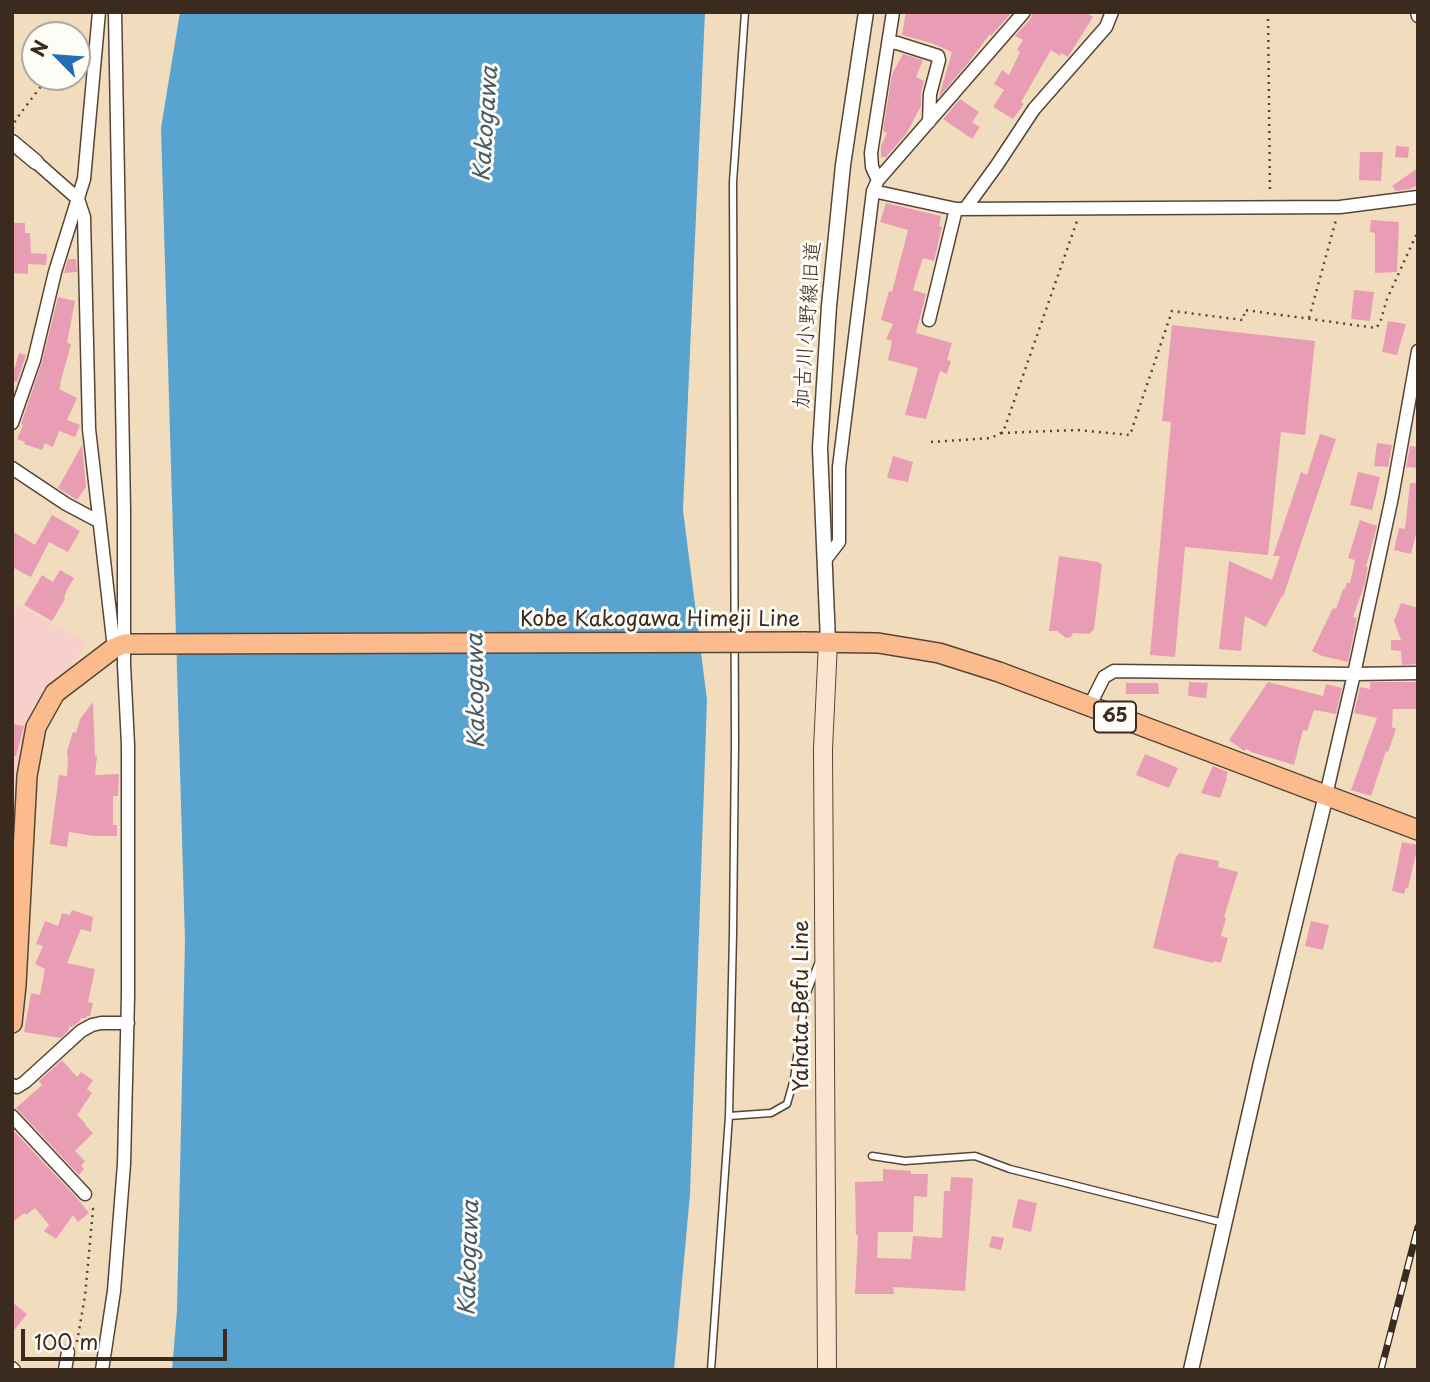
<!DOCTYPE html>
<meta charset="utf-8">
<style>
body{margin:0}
#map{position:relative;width:1430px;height:1382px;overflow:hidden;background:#f1ddbd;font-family:"Playpen Sans",sans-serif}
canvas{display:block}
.frame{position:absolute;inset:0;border:14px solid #3b2a1e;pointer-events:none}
.north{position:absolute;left:21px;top:21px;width:70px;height:70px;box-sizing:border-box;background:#fdfcf7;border:2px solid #afa8a0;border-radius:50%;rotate:295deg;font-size:19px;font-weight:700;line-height:28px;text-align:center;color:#3b2a1e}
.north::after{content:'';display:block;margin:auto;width:24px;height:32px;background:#1f6fb2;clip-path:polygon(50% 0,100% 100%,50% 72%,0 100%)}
.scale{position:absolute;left:21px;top:1329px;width:206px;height:32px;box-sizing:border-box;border:4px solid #3b2a1e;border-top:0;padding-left:9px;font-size:21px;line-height:24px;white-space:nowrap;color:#3b2a1e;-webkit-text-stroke:5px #fdfcf7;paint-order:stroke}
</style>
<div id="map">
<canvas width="1430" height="1382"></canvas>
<div class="frame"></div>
<div class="north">N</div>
<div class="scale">100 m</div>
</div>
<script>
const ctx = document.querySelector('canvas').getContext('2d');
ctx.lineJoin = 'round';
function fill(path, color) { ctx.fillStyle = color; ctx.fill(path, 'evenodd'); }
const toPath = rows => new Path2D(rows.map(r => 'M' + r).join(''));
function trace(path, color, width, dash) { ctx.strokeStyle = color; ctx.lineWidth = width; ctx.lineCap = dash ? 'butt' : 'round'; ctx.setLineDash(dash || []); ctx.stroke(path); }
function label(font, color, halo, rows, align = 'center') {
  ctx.font = font + ' "Playpen Sans","Klee One",sans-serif'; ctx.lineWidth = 6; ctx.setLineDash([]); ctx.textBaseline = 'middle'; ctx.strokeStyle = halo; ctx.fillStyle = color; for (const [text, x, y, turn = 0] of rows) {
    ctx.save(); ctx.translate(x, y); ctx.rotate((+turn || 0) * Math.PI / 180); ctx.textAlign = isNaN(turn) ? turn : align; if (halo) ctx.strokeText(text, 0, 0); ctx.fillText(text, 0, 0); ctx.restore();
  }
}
const built = toPath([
 [17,604,87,643,74,662,32,708,15,779,12,823,12,613]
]);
const water = toPath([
 [180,12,705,12,683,510,707,700,690,1194,674,1370,172,1370,177,1311,185,940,161,128]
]);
const building = toPath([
 [906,12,1012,12,991,36,990,34,968,63,939,97,952,52,931,43,902,35],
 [1033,12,1085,12,1093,17,1068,57,1061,53,1060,56,1051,50,1021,102,1024,104,1013,119,993,107,1004,90,994,84,1002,70,1009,75,1020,52,1017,50,1023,40,1015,36,1031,18],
 [903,54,923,60,916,77,924,81,921,92,921,106,906,134,886,157,881,157,881,146,887,133,883,131,892,74],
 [960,99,979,112,972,122,980,127,972,139,943,119],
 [1396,146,1409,147,1408,158,1395,157],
 [1360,152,1383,152,1381,181,1359,180],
 [1418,168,1418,185,1410,189,1396,191,1392,186],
 [886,203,941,216,939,226,942,227,934,261,923,258,913,290,926,294,916,333,952,343,947,360,951,361,947,374,940,371,926,419,905,415,918,368,888,360,892,341,886,339,893,324,881,320,889,291,892,292,908,230,880,222],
 [1371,220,1399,222,1397,272,1375,273,1375,233,1370,232],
 [12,223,25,223,25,233,30,233,31,253,47,254,46,265,28,264,28,274,12,273],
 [68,259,76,259,77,272,64,273],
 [1354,290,1374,292,1370,321,1351,319],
 [58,297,75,301,67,343,71,344,60,384,61,384,59,389,77,398,67,420,80,425,75,437,59,431,53,447,45,443,42,450,24,444,25,442,17,439,23,425,21,424,42,362],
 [1388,321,1406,324,1397,355,1382,352],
 [1172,325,1315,341,1305,435,1281,432,1268,555,1185,547,1175,657,1150,655,1171,422,1162,421],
 [19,353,26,355,17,382,12,381,12,377],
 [1320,434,1336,439,1283,597,1282,596,1266,627,1245,616,1241,651,1219,649,1229,561,1272,580,1280,556,1273,556,1301,472,1307,475],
 [1377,443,1392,445,1388,467,1374,466],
 [82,445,86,487,77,500,58,488],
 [1410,446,1418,447,1418,468,1406,467],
 [893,456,913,462,908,482,887,478],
 [1358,472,1380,477,1372,510,1350,505],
 [1410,483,1418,483,1418,526,1411,554,1394,550,1399,528,1405,529],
 [52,515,80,531,68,552,49,542,31,577,12,567,12,531,35,545],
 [1360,520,1377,526,1366,567,1368,567,1365,583,1353,617,1357,618,1348,662,1322,656,1312,651,1333,608,1336,609,1343,589,1344,590,1347,583,1350,583,1355,560,1348,558],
 [1059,556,1098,562,1102,565,1094,629,1089,634,1073,633,1071,637,1066,638,1057,631,1049,631],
 [60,570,74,578,67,590,64,598,65,599,52,621,24,605,42,575,53,582],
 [1401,603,1418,608,1418,664,1402,665,1401,651,1391,650,1391,640,1401,640,1394,621],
 [1189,682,1208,683,1206,698,1188,696],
 [1268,682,1323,696,1326,684,1342,688,1336,714,1314,710,1307,731,1303,730,1294,765,1251,752,1247,749,1244,751,1229,740],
 [1370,682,1418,682,1418,709,1393,709,1392,727,1396,729,1388,752,1386,751,1371,796,1351,790,1377,718,1354,713,1360,687,1370,689],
 [1126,683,1158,683,1159,694,1126,694],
 [93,702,95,755,97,756,95,775,119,774,118,796,113,796,113,825,117,825,117,836,94,836,69,832,67,847,50,844,59,775,67,776,68,759,67,751,73,732,76,733,80,719],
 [12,724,24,726,16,756,12,756],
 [1145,754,1178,768,1169,788,1136,775],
 [1213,766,1228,772,1226,777,1227,778,1220,798,1201,793],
 [1402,842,1418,845,1408,888,1406,888,1404,894,1392,891],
 [1179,853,1219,861,1218,867,1238,872,1224,917,1226,918,1221,936,1228,938,1221,963,1213,961,1213,963,1153,948,1175,859],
 [72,910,93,917,91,932,81,929,67,963,95,969,88,1002,93,1003,90,1016,87,1016,86,1018,81,1018,80,1021,72,1027,69,1026,69,1030,61,1038,24,1032,31,993,40,995,45,969,35,964,43,946,36,944,45,921,58,926,62,913,70,915],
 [1311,921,1329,925,1323,950,1305,946],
 [62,1060,77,1077,81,1072,93,1080,87,1089,92,1093,77,1115,86,1124,85,1125,93,1133,75,1151,85,1161,81,1166,84,1169,79,1175,16,1108,42,1085,39,1081],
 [12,1129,76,1197,89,1213,78,1222,73,1215,56,1239,44,1231,49,1225,35,1208,26,1215,24,1213,12,1223],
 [883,1169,911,1171,911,1174,928,1174,927,1197,914,1196,913,1232,878,1232,877,1258,911,1259,913,1236,942,1238,944,1191,950,1191,951,1177,973,1178,965,1291,893,1287,894,1294,855,1294,858,1235,856,1235,855,1182,883,1181],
 [1018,1199,1037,1203,1031,1232,1012,1227],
 [992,1236,1004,1238,1001,1250,989,1247],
 [12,1302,27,1314,12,1333]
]);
const path = toPath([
 [1268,12,1270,194],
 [13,129,14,123,20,114,48,77],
 [1309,318,1336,220],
 [1001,433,1077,430,1130,435,1172,311,1243,320,1245,310,1376,328,1380,323,1387,299,1418,231],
 [931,442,991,438,1001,433,1005,427,1077,221],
 [77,1342,85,1296,90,1242,93,1209,91,1206]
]);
const service = toPath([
 [729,1116,771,1113,787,1104,794,1079,805,998,818,964],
 [872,1156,905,1161,975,1156,1010,1169,1224,1223],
 [711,1370,729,1116,733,933,735,743,733,182,745,12]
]);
const minor = toPath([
 [1417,12,1418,16],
 [889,42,897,43,938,56,939,60,930,94,929,122],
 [36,162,78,199,84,217,89,429,114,648],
 [878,180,1024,12],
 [873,191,956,209,1340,207,1418,197],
 [965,209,997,165,1034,109,1106,27,1112,12],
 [929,320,956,209],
 [12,423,34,360,55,272,84,179,99,12],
 [12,468,66,504,98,521],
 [825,560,839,542,839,467,873,191,878,180,872,167,871,153,893,12],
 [1089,707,1104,677,1114,671,1354,674,1418,673],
 [1326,795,1354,674,1392,497,1418,351],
 [12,1085,17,1087,25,1082,81,1031,92,1025,101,1023,128,1023],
 [12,1116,85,1194],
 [12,1368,14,1370],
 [65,1370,68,1352],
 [102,1370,114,1291,124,1164,128,996,128,745,124,665,124,511,115,12]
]);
const tertiary = toPath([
 [12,142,36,162],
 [828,642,820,448,829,306,843,165,866,12],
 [1191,1370,1260,1067,1326,795]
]);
const secondary = toPath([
 [827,1370,823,749,828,642]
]);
const primary = toPath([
 [804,642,878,643,939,653,999,672,1418,830],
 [12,1023,16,985,27,776,36,727,55,693,114,648,124,644,142,644]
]);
const rail = toPath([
 [1381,1370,1418,1227]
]);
const primaryBridge = toPath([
 [142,644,804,642]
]);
const shields = [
 [1115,717,42]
];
const shieldNames = [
 ["65",1115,717]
];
const streetNames = [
 ["加古川小野線旧道",808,325,-86],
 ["Kobe Kakogawa Himeji Line",660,620],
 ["Yahata Befu Line",802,1006,-90]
];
const waterNames = [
 ["Kakogawa",487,124,-86],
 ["Kakogawa",477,691,-91],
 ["Kakogawa",470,1258,-88]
];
fill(built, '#f7d0cb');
fill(water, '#59a3d1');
fill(building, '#e99db5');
trace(service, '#564536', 9);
trace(minor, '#564536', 15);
trace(tertiary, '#564536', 17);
trace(secondary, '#564536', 20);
trace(primary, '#564536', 22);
trace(path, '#564536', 2.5, [2, 5]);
trace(service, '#fff', 6);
trace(minor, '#fff', 12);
trace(tertiary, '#fff', 14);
trace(secondary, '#fde4d1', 18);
trace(primary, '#fbbb8c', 19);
trace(rail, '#3b2a1e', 7);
trace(rail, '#fdfcf7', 4.5, [13]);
trace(primaryBridge, '#564536', 22, []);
trace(primaryBridge, '#fbbb8c', 19);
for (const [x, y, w] of shields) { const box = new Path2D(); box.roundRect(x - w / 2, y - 15.5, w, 31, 5); ctx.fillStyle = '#fdfcf7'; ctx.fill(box); trace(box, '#3b2a1e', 2); }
label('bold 19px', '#3b2a1e', null, shieldNames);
label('21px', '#3b2a1e', '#fdfcf7', streetNames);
label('italic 23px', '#475a66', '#fdfcf7', waterNames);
</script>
